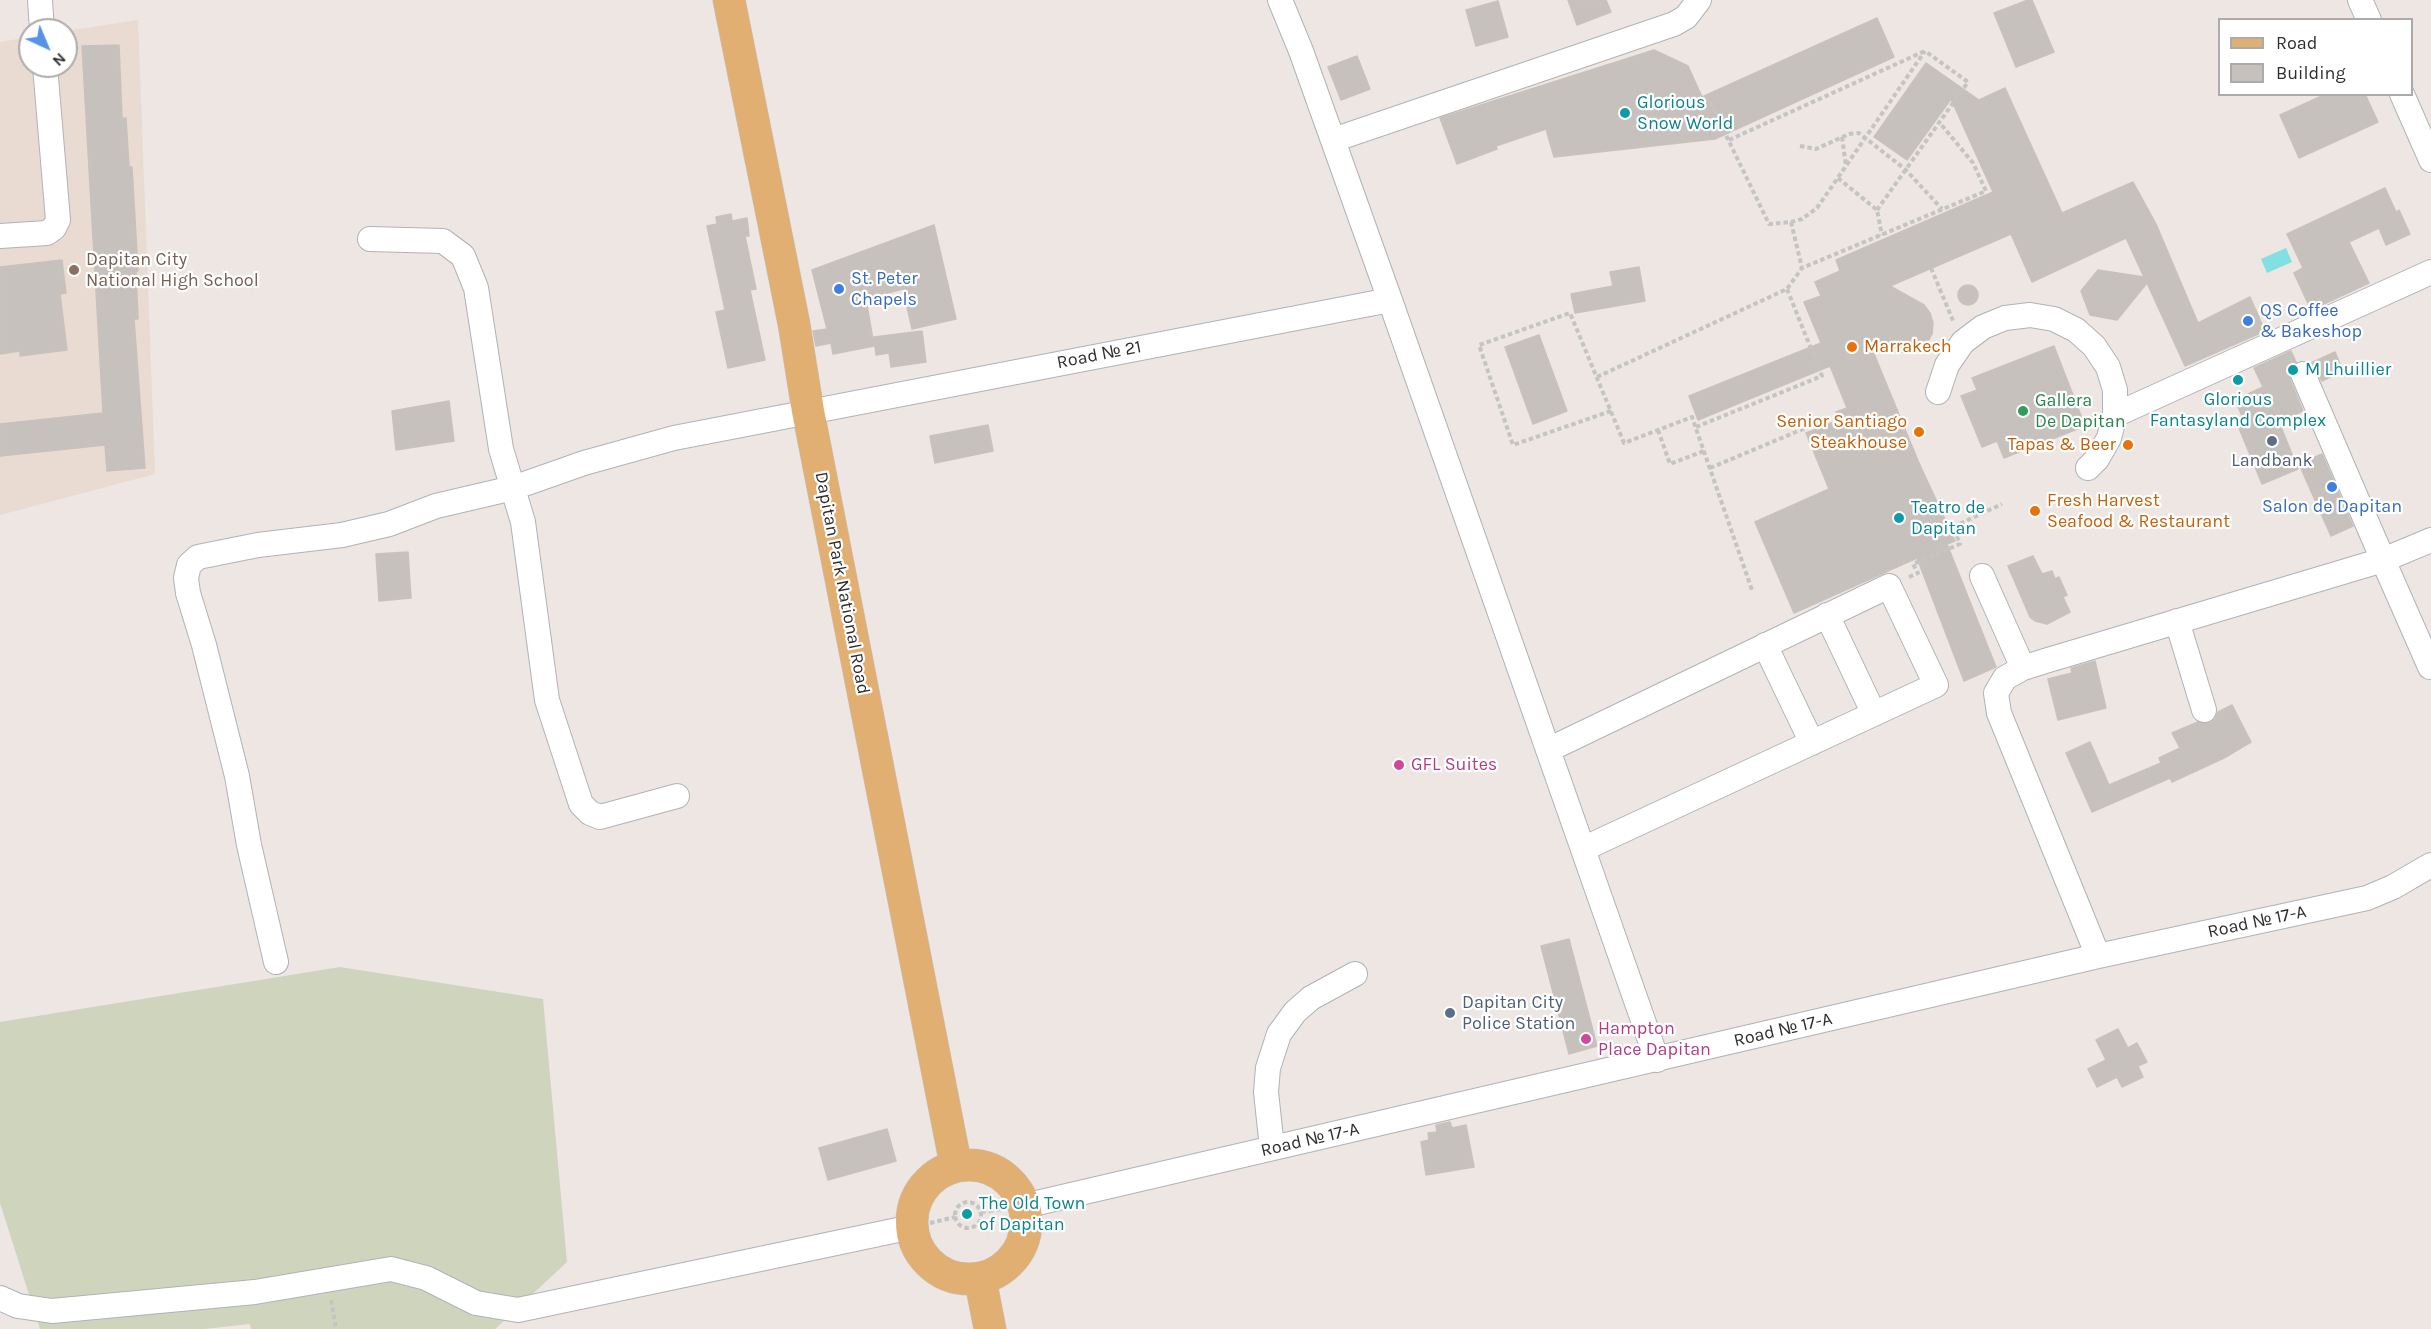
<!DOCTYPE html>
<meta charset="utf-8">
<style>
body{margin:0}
#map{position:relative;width:2431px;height:1329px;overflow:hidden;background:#ede6e2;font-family:Karla,sans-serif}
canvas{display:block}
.legend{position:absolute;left:2218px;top:18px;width:195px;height:78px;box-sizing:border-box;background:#fff;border:2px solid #ababab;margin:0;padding:8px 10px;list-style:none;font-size:18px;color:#2e2e2e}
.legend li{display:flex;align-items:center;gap:12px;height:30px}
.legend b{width:30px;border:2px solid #ababab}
.north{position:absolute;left:18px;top:18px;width:60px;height:60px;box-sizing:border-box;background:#fff;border:2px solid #ababab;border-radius:50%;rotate:136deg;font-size:16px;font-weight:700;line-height:24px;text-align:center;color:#2e2e2e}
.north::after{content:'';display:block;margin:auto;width:21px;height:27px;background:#5692e7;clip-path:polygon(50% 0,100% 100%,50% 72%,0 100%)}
</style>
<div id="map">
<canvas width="2431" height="1329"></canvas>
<ul class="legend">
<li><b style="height:8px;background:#e2af73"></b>Road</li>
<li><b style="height:16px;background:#c6c1bd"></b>Building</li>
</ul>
<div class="north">N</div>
</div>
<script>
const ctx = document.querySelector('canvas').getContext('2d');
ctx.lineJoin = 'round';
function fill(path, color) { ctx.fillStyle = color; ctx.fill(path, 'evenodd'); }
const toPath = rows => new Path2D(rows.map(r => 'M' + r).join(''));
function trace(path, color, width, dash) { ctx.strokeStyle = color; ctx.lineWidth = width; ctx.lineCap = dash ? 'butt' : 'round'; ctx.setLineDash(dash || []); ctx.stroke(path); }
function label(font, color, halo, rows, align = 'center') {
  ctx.font = font + ' Karla,sans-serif'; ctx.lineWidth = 4.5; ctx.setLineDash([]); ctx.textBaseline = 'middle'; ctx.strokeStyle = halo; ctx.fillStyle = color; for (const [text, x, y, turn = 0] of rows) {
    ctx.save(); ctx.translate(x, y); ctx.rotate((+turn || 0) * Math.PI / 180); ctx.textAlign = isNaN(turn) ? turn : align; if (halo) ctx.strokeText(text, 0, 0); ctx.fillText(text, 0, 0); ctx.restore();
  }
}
const education = toPath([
 [138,20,155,474,0,515,0,42,30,37,30,66,66,66,66,31]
]);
const cemetery = toPath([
 [340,967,543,999,567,1262,495,1329,251,1329,250,1324,204,1329,40,1329,0,1203,0,1022]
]);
const water = toPath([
 [2286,248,2292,262,2267,273,2261,259]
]);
const building = toPath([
 [1568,0,1606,0,1611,12,1577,25,1568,0],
 [2028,0,2032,0,2054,52,2016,67,1994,13,2028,0],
 [1498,1,1508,37,1476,46,1466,10,1498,1],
 [1877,18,1894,57,1715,139,1554,157,1546,129,1496,146,1497,149,1457,164,1440,118,1654,50,1688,66,1702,97,1877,18],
 [119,45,122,118,126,118,129,167,132,167,138,271,136,271,138,319,134,319,145,468,107,471,105,445,0,456,0,424,103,413,82,46,119,45],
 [1357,56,1370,89,1341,100,1328,67,1357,56],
 [1926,63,1979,100,2005,88,2062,213,2133,182,2156,224,2198,323,2250,297,2265,331,2185,366,2147,283,2117,320,2090,315,2081,291,2098,270,2144,277,2126,238,2032,282,2011,234,1890,286,1924,305,1930,313,1933,323,1932,334,1927,343,1918,350,1908,353,1872,349,1919,463,1955,541,1947,544,1996,667,1964,681,1917,558,1794,613,1755,522,1829,489,1806,433,1839,420,1836,412,1847,408,1830,366,1698,420,1689,396,1821,343,1804,302,1821,296,1815,282,1840,271,1836,260,1993,192,1951,99,1907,160,1874,137,1926,63],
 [2326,94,2365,94,2378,122,2299,158,2280,115,2326,94],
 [2385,188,2396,212,2399,210,2410,234,2386,245,2379,228,2349,242,2369,283,2311,310,2294,273,2303,268,2287,234,2385,188],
 [731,214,732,221,747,218,749,236,745,236,756,289,750,290,765,360,728,368,716,312,725,310,707,226,717,224,716,217,731,214],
 [934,225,956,319,912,329,903,289,866,299,874,346,833,354,831,343,816,346,813,331,827,329,812,270,934,225],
 [62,260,66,293,60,294,67,350,20,356,20,351,0,354,0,267,62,260],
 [1639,267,1645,301,1575,313,1571,294,1613,286,1610,272,1639,267],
 '1958 295a10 10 0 1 1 20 0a10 10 0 1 1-20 0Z',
 [922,331,926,362,891,367,889,353,876,355,874,337,922,331],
 [1539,335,1567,411,1533,424,1505,347,1539,335],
 [2054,346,2085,426,2004,458,1997,441,1982,447,1961,396,1977,390,1972,378,2054,346],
 [2291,351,2296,362,2289,372,2290,379,2303,411,2279,422,2298,469,2262,484,2239,428,2246,425,2235,400,2263,387,2254,368,2291,351],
 [2335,352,2343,371,2322,381,2311,363,2335,352],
 [449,401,454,441,396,450,392,411,449,401],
 [988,425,993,451,935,463,930,436,988,425],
 [2322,454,2353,526,2331,536,2299,464,2322,454],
 [408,552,411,598,379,601,376,554,408,552],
 [2033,556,2042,574,2052,571,2055,579,2059,577,2067,595,2063,597,2070,612,2047,624,2035,621,2030,617,2008,566,2033,556],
 [2095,661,2106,708,2058,720,2048,679,2072,673,2071,668,2095,661],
 [2232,705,2251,742,2224,758,2172,782,2170,778,2092,812,2066,753,2090,742,2109,785,2161,763,2159,758,2180,748,2172,733,2198,722,2209,723,2215,719,2218,712,2232,705],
 [1569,939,1597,1046,1569,1054,1541,946,1569,939],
 [2118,1029,2128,1048,2137,1043,2147,1062,2138,1066,2143,1077,2122,1087,2117,1077,2097,1087,2088,1069,2106,1060,2096,1040,2118,1029],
 [1450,1122,1452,1128,1466,1125,1474,1167,1426,1175,1421,1142,1429,1140,1428,1133,1437,1132,1436,1125,1450,1122],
 [887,1129,896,1161,828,1180,819,1148,887,1129]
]);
const path = toPath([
 [1710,102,1769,224,1791,222,1802,219,1817,208,1925,51],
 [1842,137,1846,166],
 [1729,140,1925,51],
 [1800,146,1816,149,1849,134,1859,133,1906,170,1942,209],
 [1838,178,1877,210,1882,235],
 [1877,210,1968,82,1925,51],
 [1791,222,1802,268],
 [1931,268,1954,323],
 [1597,377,1787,289,1802,268,1986,191,1973,163,1940,123],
 [1611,411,1513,445,1479,345,1570,313,1624,443,1692,417,1752,590],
 [1696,427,1822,376,1787,289],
 [1658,430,1670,464,1704,451],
 [1710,468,1827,419],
 [1909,577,1918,573,1913,564,1960,544,1953,527,2002,504],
 '955 1215a13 13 0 1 1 26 0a13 13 0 1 1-26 0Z',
 [981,1212,1003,1209],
 [930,1223,955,1217],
 [331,1300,336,1329]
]);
const minor = toPath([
 [40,0,42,30],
 [1280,0,1301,51,1390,300,1657,1060],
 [2360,0,2369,20],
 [2402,94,2431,160],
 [1333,140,1674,24,1686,17,1699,0],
 [0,236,47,233,54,228,58,220,45,66],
 [370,239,443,241,463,256,476,288,501,449,523,522,547,700,581,804,590,813,600,817,677,796],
 [2303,374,2383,560,2431,540],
 [1938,392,1947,365,1963,342,1983,327,2005,318,2030,315,2054,319,2076,330,2094,346,2108,367,2115,390,2115,415,2109,438,2097,459,2088,468],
 [2115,415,2431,272],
 [1982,576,2023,668],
 [1827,615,1874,714],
 [2177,621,2204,710],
 [1765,645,1812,743],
 [1548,750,1889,586,1936,685,1583,849],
 [2098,956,1999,713,1996,693,2005,678,2023,668,2045,661,2383,560,2430,667],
 [276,962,249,845,237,776,204,645,188,593,186,578,189,565,198,557,258,545,342,535,389,524,436,506,513,488,584,463,674,438,1390,300],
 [1272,1148,1266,1092,1268,1068,1279,1034,1295,1012,1311,998,1355,974],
 [1024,1206,2098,956,2367,898,2393,887,2431,865],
 [0,1298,18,1306,52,1311,255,1292,391,1269,426,1278,476,1303,518,1310,912,1227]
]);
const major = toPath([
 [729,0,794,324,808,411,956,1166],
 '912 1222a57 57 0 1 1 114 0a57 57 0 1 1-114 0Z',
 [980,1278,990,1329]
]);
const markers = [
 [1625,113,6,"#0f9aa8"],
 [74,270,6,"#8d6e63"],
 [839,289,6,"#3f7fe0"],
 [2248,321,6,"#3f7fe0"],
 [1852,347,6,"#e8710a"],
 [2293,370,6,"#0f9aa8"],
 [2238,380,6,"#0f9aa8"],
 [2023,411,6,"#2e9e5b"],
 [1919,432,6,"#e8710a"],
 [2272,441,6,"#5c6f8a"],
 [2128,445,6,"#e8710a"],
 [2332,487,6,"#3f7fe0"],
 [2035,511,6,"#e8710a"],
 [1899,518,6,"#0f9aa8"],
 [1399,765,6,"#d1479c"],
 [1450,1013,6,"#5c6f8a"],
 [1586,1039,6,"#d1479c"],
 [967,1214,6,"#0f9aa8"]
];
const cultureNames = [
 ["Glorious",1637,103],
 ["Snow World",1637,124],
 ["M Lhuillier",2305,370],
 ["Glorious",2238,400,"center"],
 ["Fantasyland Complex",2238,421,"center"],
 ["Teatro de",1911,508],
 ["Dapitan",1911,529],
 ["The Old Town",979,1204],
 ["of Dapitan",979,1225]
];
const educationNames = [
 ["Dapitan City",86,260],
 ["National High School",86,281]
];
const shopNames = [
 ["St. Peter",851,279],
 ["Chapels",851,300],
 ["QS Coffee",2260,311],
 ["& Bakeshop",2260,332],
 ["Salon de Dapitan",2332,507,"center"]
];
const foodNames = [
 ["Marrakech",1864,347],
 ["Senior Santiago",1907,422,"right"],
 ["Steakhouse",1907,443,"right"],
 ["Tapas & Beer",2116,445,"right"],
 ["Fresh Harvest",2047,501],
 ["Seafood & Restaurant",2047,522]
];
const streetNames = [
 ["Road № 21",1099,355,-11],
 ["Dapitan Park National Road",842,583,79],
 ["Road № 17-A",2257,922,-12],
 ["Road № 17-A",1783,1030,-13],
 ["Road № 17-A",1310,1140,-13]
];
const leisureNames = [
 ["Gallera",2035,401],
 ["De Dapitan",2035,422]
];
const serviceNames = [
 ["Landbank",2272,461],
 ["Dapitan City",1462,1003,"left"],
 ["Police Station",1462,1024,"left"]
];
const hotelNames = [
 ["GFL Suites",1411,765],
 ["Hampton",1598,1029],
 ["Place Dapitan",1598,1050]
];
fill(education, '#e9dbd1');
fill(cemetery, '#ced5bc');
fill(water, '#82dfe2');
fill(building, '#c6c1bd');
trace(building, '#c9c1bc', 1.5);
trace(minor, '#afb3b8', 26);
trace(major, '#c4c4c4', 33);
trace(path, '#c4c4c4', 4, [4.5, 3]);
trace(minor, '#fff', 24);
trace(major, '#e2af73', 32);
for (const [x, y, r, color] of markers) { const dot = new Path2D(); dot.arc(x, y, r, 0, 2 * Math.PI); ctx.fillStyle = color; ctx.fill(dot); trace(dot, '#fff', 2); }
label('18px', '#0d838f', '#fff', cultureNames, 'left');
label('18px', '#785e54', '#fff', educationNames, 'left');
label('18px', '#366cbe', '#fff', shopNames, 'left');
label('18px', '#c56008', '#fff', foodNames, 'left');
label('18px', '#2e2e2e', '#fff', streetNames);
label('18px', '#27864d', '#fff', leisureNames, 'left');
label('18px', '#4e5e75', '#fff', serviceNames);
label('18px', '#b23c85', '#fff', hotelNames, 'left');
</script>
